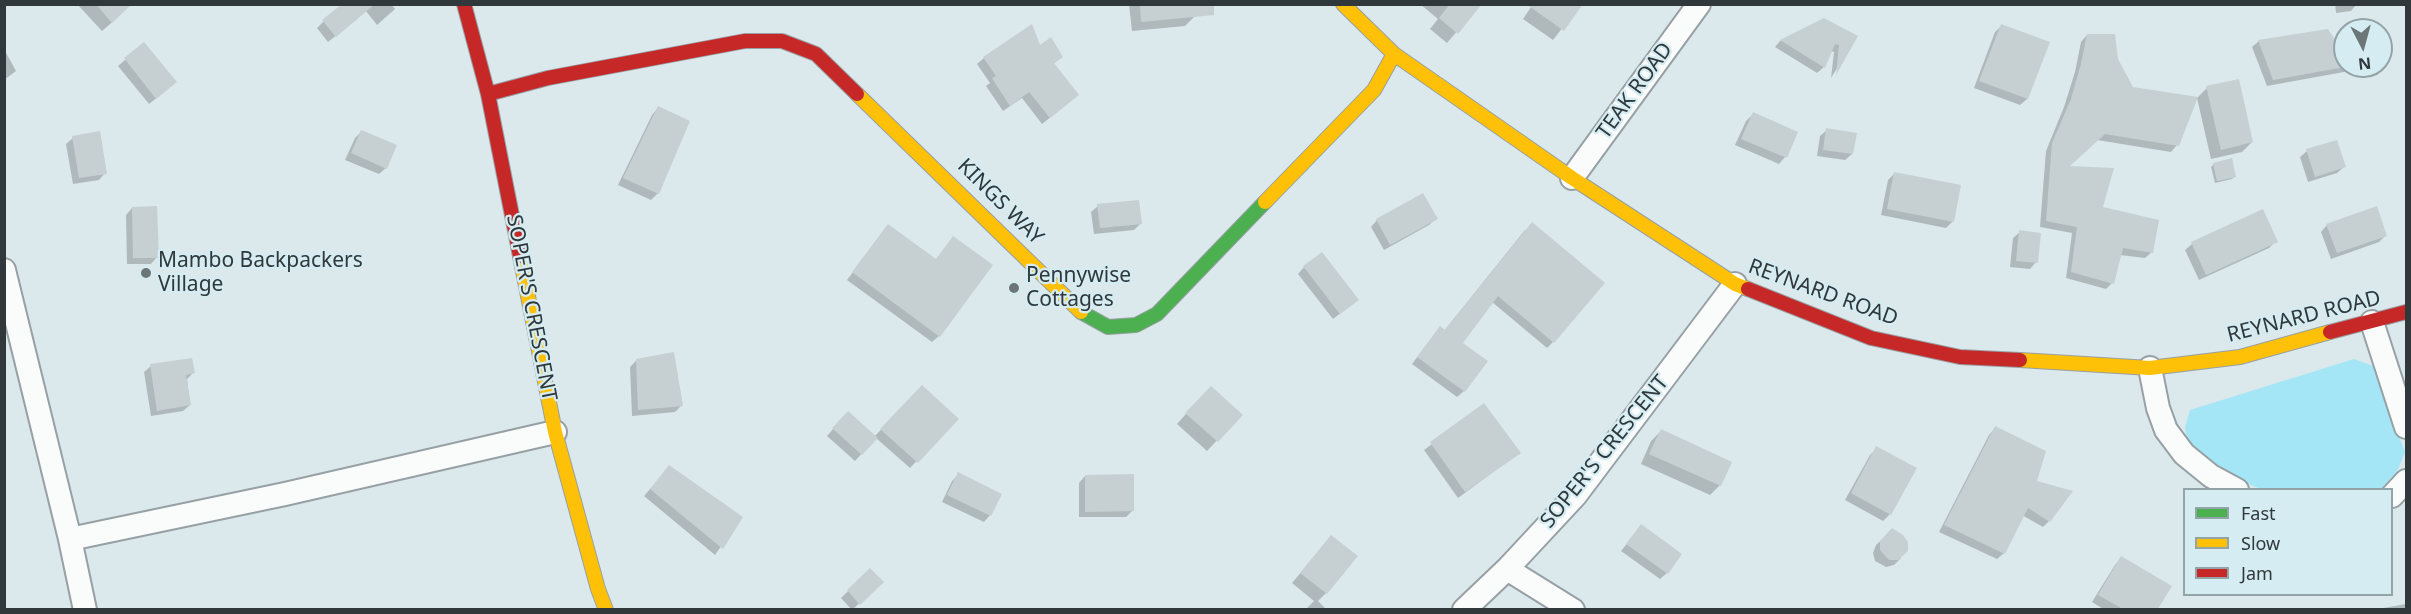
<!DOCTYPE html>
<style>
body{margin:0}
#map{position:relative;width:2411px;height:614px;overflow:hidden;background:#dbe8ec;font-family:"Noto Sans",sans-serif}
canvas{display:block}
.frame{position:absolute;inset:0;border:6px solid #30383b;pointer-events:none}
.legend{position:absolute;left:2183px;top:488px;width:210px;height:108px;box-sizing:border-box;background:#d5ecf2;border:2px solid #93a4a9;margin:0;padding:8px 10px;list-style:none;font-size:18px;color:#30383b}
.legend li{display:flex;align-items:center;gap:12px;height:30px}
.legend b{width:30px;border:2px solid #93a4a9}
.north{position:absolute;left:2333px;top:18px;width:60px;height:60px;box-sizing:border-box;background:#d5ecf2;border:2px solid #93a4a9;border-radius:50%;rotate:174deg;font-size:16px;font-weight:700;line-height:24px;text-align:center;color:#30383b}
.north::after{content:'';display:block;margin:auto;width:21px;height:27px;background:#6c7679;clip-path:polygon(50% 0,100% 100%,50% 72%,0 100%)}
</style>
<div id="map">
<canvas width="2411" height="614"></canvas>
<div class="frame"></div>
<ul class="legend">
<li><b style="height:8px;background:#4caf50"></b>Fast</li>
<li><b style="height:8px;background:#ffc107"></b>Slow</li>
<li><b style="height:8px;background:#c62828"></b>Jam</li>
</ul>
<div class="north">N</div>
</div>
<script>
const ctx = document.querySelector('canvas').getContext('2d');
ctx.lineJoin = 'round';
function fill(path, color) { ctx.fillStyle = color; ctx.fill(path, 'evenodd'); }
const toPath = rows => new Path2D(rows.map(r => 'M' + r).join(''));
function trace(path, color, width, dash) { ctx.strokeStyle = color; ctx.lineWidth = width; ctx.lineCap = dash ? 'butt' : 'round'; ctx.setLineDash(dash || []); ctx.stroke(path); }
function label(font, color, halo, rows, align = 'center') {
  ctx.font = font + ' "Noto Sans",sans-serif'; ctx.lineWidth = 4.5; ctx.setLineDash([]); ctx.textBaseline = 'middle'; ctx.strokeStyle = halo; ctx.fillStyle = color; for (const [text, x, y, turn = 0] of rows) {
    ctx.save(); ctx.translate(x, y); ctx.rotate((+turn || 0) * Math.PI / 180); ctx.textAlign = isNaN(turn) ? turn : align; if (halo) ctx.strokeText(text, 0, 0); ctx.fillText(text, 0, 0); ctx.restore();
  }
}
const green = toPath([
 [2354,359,2373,366,2388,394,2395,427,2405,452,2397,472,2381,489,2261,489,2219,472,2189,450,2185,427,2190,410]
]);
const shadow = toPath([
 [77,4,123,4,117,18,102,31],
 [364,4,391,4,395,9,377,25,362,6],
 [1129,4,1194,4,1195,16,1185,26,1132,31],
 [1420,4,1480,4,1447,43,1430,29,1438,19],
 [1533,4,1581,4,1553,40,1523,19],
 [2335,4,2357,4,2351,11,2336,13],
 [357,19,328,42,317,28,323,22],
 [1824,19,1856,37,1831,78,1834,52,1831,51,1824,67,1817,73,1775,47,1780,41],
 [2001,26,2027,99,2020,105,1974,88,1995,32],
 [2087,35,2117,59,2132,89,2177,145,2171,152,2097,140,2067,167,2101,208,2152,252,2145,258,2120,255,2112,283,2106,289,2066,278,2072,233,2040,227,2046,151,2064,107,2075,72,2081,42],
 [2259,41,2345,58,2345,66,2350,66,2344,72,2267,86,2252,47],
 [144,44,168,89,149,104,118,66],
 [1039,47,1062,57,1053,64,1071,101,1042,124,1022,98,1003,111,986,86,990,83,977,64,984,58],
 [4,49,16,71,4,80],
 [2207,88,2252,142,2242,152,2211,159,2197,98],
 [658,108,658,193,651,200,618,185,652,115],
 [1753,114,1796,132,1785,157,1779,164,1735,145,1746,121],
 [1827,130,1852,154,1845,160,1817,156,1820,136],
 [361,132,386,168,379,174,345,160,355,138],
 [73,138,105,173,99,180,73,184,66,144],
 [2307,151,2344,167,2337,173,2308,182,2300,157],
 [2214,164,2235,176,2232,179,2215,183,2211,167],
 [1895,173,1953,221,1946,228,1881,215,1888,180],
 [1098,206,1141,223,1134,230,1094,234,1091,212],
 [132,208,157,257,151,264,127,264,126,215],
 [2262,211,2276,241,2269,248,2199,280,2185,250,2192,244],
 [1436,219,1429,225,1384,250,1371,227,1377,220],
 [2327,225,2386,235,2379,242,2331,259,2321,232],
 [888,226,935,261,939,336,932,342,847,280],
 [1525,230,1553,342,1547,348,1492,302,1461,343,1464,391,1457,397,1412,364,1434,335,1444,331],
 [2020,232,2036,262,2030,269,2010,267,2013,238],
 [1304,267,1350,306,1333,319,1298,274],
 [637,360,682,405,675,412,632,416,630,367],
 [151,366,193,373,187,379,190,405,183,411,151,416,144,372],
 [922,387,957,419,910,468,876,438,855,461,827,436,841,420,874,437],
 [1201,397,1241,415,1207,451,1177,424],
 [1484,405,1519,453,1458,498,1424,450],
 [1995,428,2035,482,2049,521,2043,527,2022,515,2004,553,1997,559,1939,532,1989,435],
 [1661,431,1720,485,1710,495,1641,464,1651,441],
 [1877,448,1890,514,1883,521,1845,500,1870,455],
 [663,474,741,518,715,555,644,496],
 [959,474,990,515,984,522,942,502,952,481],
 [1085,476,1133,510,1126,517,1079,517,1079,483],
 [1641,526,1667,573,1660,579,1621,551],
 [1892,530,1901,558,1894,565,1886,567,1875,561,1873,553,1876,545],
 [1331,537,1326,593,1318,601,1327,610,1305,610,1314,601,1292,583],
 [2121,558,2170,587,2156,610,2105,610,2092,602,2115,565],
 [870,570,882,582,852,610,841,598],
 [2406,604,2406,610,2377,610,2378,609]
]);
const building = toPath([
 [96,4,132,4,112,23],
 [342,4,375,4,336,37,322,20],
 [1140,4,1214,4,1214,15,1141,22],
 [1450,4,1482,4,1458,34,1439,18],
 [1526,4,1583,4,1564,31],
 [1824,18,1858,36,1836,75,1839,45,1835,44,1825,68,1780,40],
 [1032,24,1040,45,1051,37,1063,57,1054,63,1079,95,1050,118,1029,92,1010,106,992,78,996,76,983,57],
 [2001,24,2050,42,2028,99,1979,81],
 [2328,29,2345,55,2345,67,2273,80,2258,40],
 [2087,34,2115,34,2118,59,2133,87,2198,97,2179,146,2105,134,2070,166,2114,168,2103,207,2159,220,2153,253,2123,248,2114,284,2071,272,2077,227,2046,221,2052,143,2071,99,2081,64],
 [144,42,177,82,156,99,124,58],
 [2239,79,2253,142,2221,150,2206,86],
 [658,106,690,121,659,194,623,178],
 [1753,112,1798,132,1787,158,1741,139],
 [1826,128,1857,133,1853,154,1823,150],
 [361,130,397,145,387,169,351,153],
 [100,131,107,174,79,178,72,136],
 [2337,140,2346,167,2315,177,2306,149],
 [2232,158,2236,177,2217,181,2213,163],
 [1894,172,1961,185,1954,222,1887,209],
 [1423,193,1438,219,1390,245,1376,219],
 [1139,200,1142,224,1100,228,1097,204],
 [157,206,159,258,133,258,132,207],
 [2377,206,2387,236,2337,253,2326,224],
 [2263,209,2278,242,2206,275,2191,242],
 [1532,222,1605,283,1554,343,1498,296,1463,343,1488,361,1465,392,1417,357,1440,326,1445,330],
 [888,224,936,259,953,236,993,265,940,337,852,272],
 [2019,230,2041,233,2038,263,2016,261],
 [1322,252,1359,300,1340,314,1303,266],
 [674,352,683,406,638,410,636,359],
 [192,358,195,373,186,375,191,405,157,411,150,364],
 [922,385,959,419,918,463,880,429],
 [1211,386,1243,415,1218,442,1185,413],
 [1484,403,1521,453,1465,492,1430,442],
 [848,411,878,438,862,455,832,428],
 [1995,426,2046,451,2037,481,2073,491,2050,522,2028,508,2005,554,1944,525],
 [1661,429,1732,462,1721,486,1649,454],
 [1876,446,1917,468,1891,515,1851,493],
 [669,465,743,517,723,549,650,489],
 [958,472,1002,494,991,516,947,495],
 [1134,474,1134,511,1085,512,1085,475],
 [1641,524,1682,554,1668,574,1626,544],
 [1892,528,1903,535,1908,542,1908,551,1898,560,1889,560,1880,550,1880,541],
 [1331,535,1358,556,1327,594,1300,573],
 [2121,556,2172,586,2158,609,2123,609,2098,595],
 [870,568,884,582,860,605,847,590]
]);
const street = toPath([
 [1572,178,1699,4],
 [4,270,70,539,85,610],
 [2372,322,2406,427],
 [2150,368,2158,408,2166,430,2184,454,2211,476,2237,490],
 [2392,496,2406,481],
 [70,539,285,494,555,432],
 [1507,569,1573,610],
 [1464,610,1507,569,1575,496,1735,284]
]);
const fast = toPath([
 [1081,312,1108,327,1136,325,1157,314,1265,202]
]);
const slow = toPath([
 [1343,4,1394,54,1572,178,1735,284,1748,289],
 [857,94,1081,312],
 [1265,202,1374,90,1394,54],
 [520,256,555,432,598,589,606,610],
 [2020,360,2150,368,2240,357,2330,332]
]);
const jam = toPath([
 [464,4,488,94,520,256],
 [488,94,548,78,745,41,782,41,816,54,857,94],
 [1748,289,1871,338,1960,357,2020,360],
 [2330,332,2406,312]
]);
const markers = [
 [146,273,6,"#6c7679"],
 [1014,288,6,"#6c7679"]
];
const streetNames = [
 ["TEAK ROAD",1635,91,-54],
 ["KINGS WAY",1000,202,45],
 ["REYNARD ROAD",1823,293,20],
 ["SOPER'S CRESCENT",531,308,79],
 ["REYNARD ROAD",2304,317,-14],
 ["SOPER'S CRESCENT",1605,452,-51]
];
const poiNames = [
 ["Mambo Backpackers",158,261],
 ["Village",158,285],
 ["Pennywise",1026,276],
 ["Cottages",1026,300]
];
fill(green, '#a4e6f6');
fill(shadow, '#0003');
fill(building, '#c6d0d2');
trace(street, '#97a0a4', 26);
trace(fast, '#97a0a4', 16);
trace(slow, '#97a0a4', 16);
trace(jam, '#97a0a4', 16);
trace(street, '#fafcfc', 22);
trace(fast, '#4caf50', 14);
trace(slow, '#ffc107', 14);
trace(jam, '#c62828', 14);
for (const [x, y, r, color] of markers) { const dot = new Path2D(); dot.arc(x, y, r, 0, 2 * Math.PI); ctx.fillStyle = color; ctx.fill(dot); trace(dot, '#d5ecf2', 2); }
label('21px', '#30383b', '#d5ecf2', streetNames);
label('21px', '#30383b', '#d5ecf2', poiNames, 'left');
</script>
